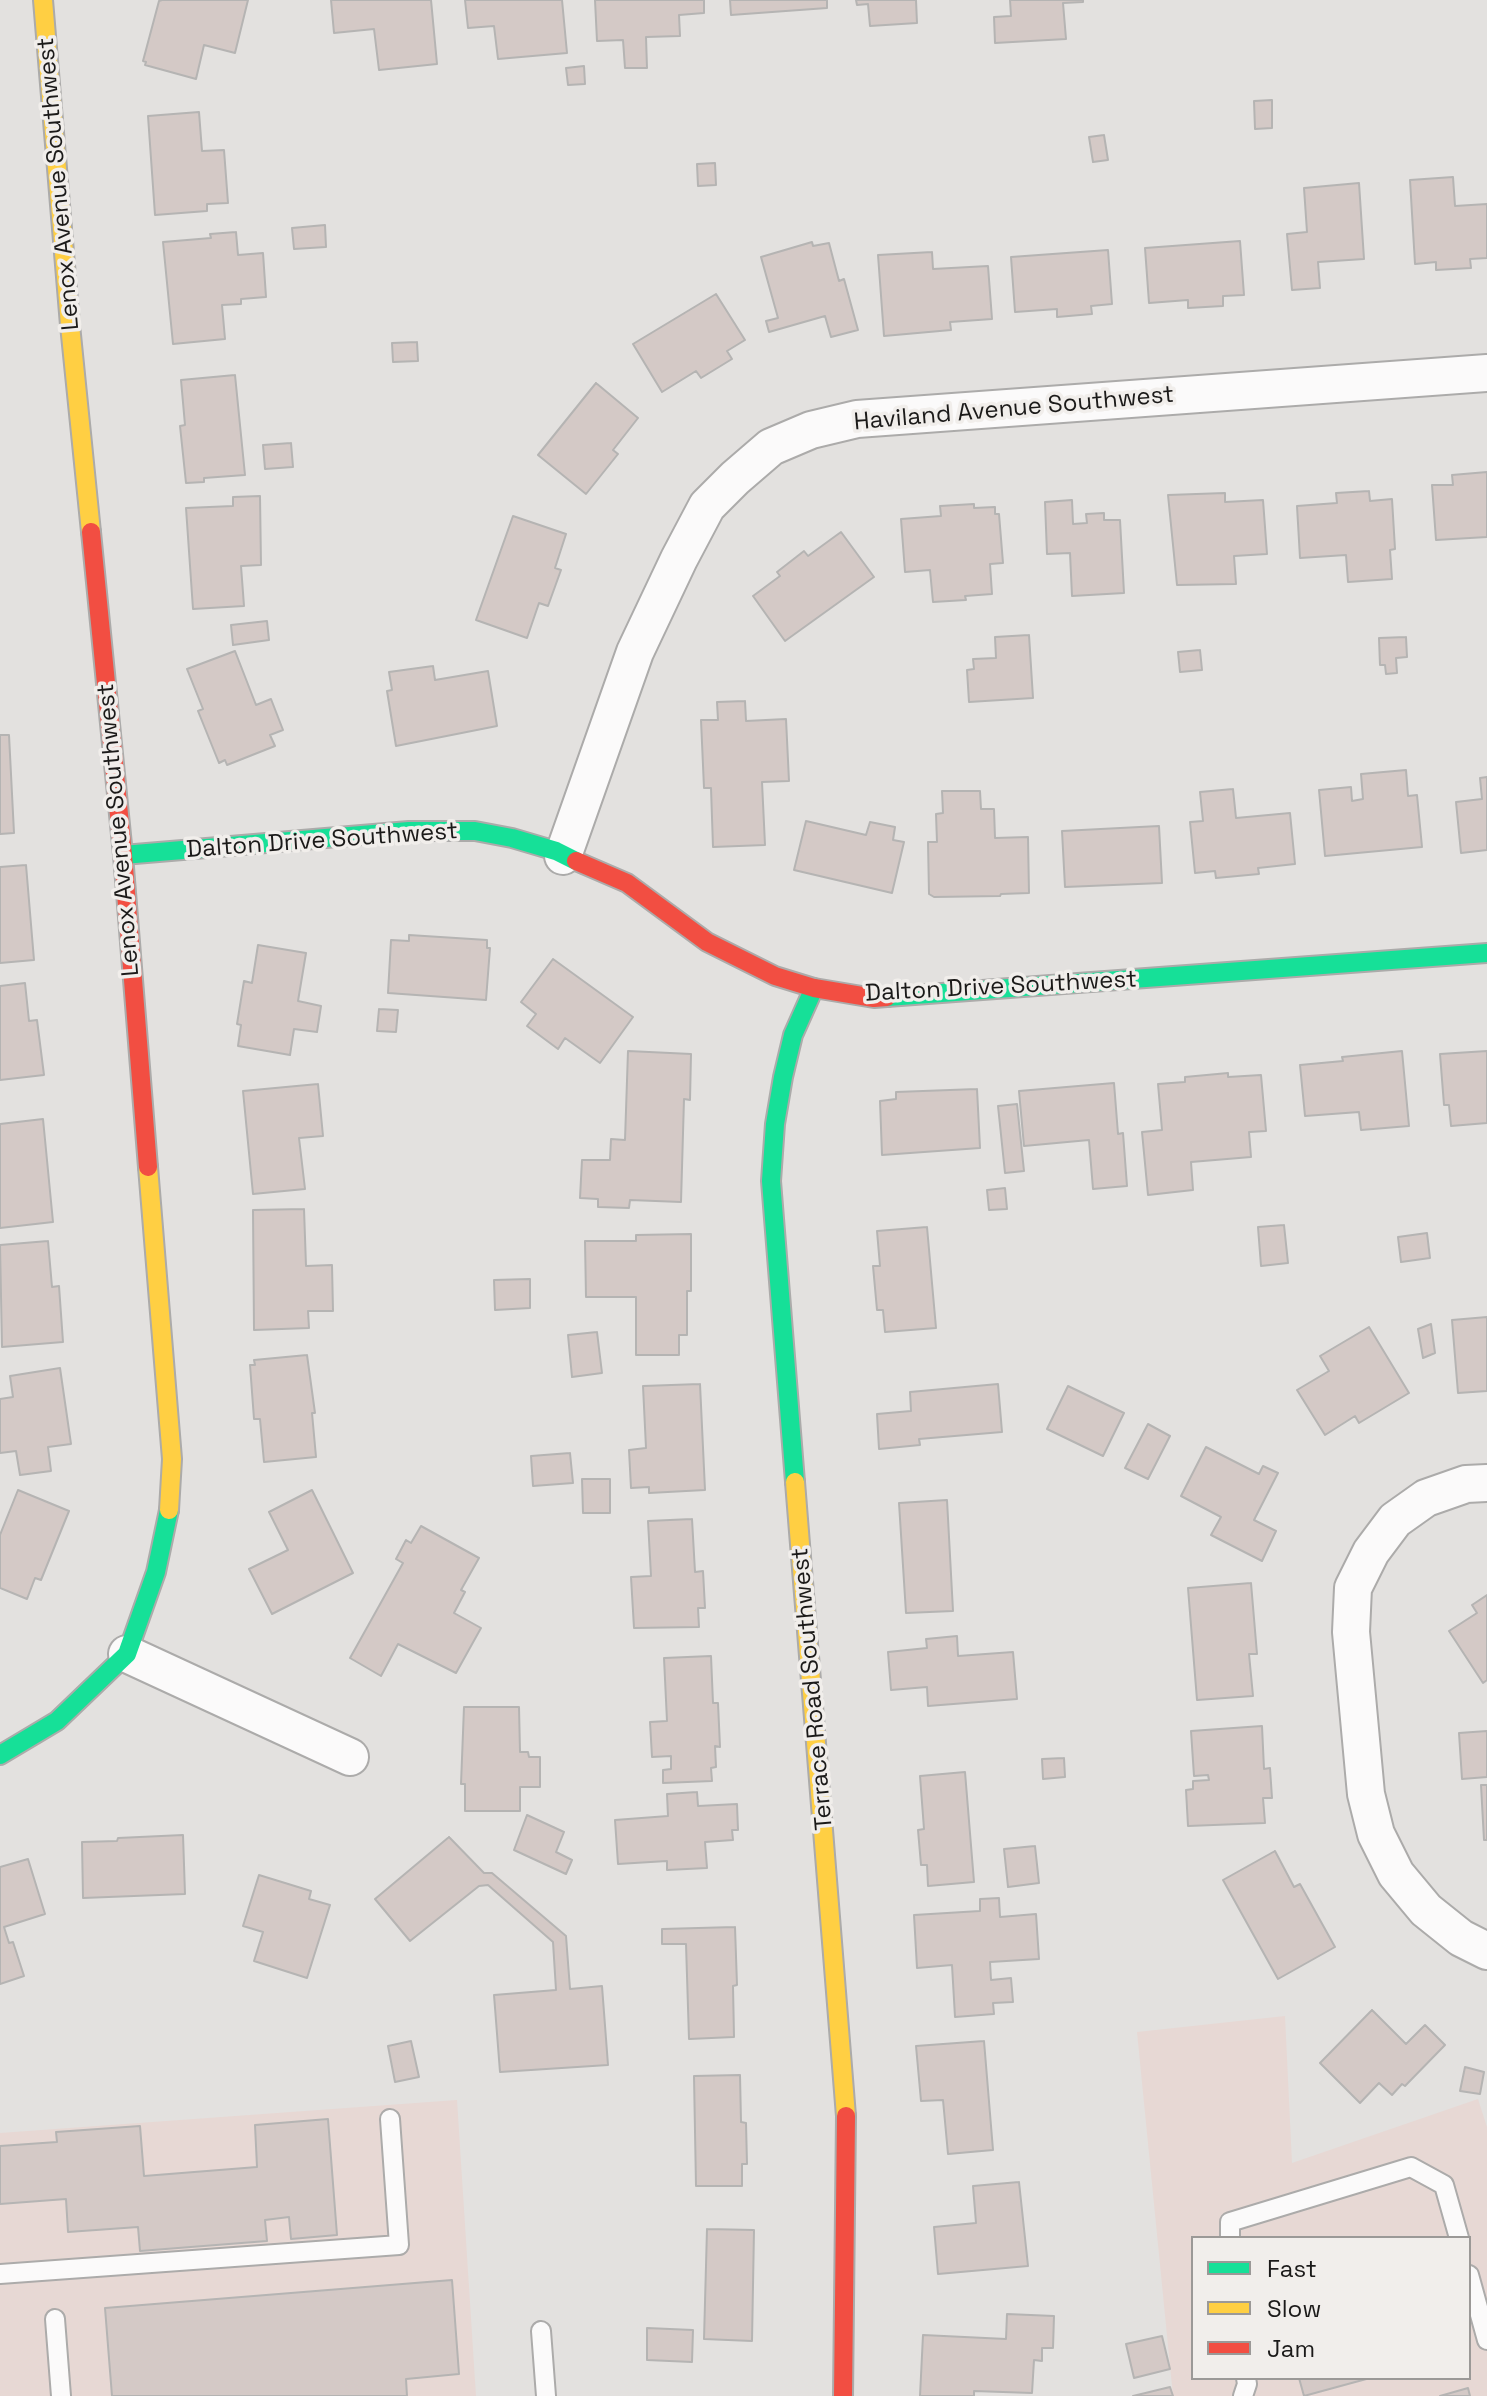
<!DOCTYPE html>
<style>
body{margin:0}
#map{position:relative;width:1487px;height:2396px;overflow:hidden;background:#e3e1df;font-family:"Space Grotesk",sans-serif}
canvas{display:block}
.legend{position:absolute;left:1191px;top:2236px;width:280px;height:144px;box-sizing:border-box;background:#f1eeeb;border:2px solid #9b9997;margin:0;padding:10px 14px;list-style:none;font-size:24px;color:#1b1a19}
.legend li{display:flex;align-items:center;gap:16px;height:40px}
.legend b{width:40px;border:2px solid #9b9997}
</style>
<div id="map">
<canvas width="1487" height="2396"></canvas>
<ul class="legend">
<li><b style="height:10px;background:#16e098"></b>Fast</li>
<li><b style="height:10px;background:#ffcf43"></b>Slow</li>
<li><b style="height:10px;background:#f24e42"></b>Jam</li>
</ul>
</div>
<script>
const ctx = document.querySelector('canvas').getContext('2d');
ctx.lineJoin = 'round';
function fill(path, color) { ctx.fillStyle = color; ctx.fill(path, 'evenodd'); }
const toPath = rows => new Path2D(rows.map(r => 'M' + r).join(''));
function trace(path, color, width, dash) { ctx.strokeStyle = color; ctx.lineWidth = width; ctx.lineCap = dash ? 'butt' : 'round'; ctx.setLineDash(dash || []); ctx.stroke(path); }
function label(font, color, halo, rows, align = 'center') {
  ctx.font = font + ' "Space Grotesk",sans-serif'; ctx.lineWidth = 7; ctx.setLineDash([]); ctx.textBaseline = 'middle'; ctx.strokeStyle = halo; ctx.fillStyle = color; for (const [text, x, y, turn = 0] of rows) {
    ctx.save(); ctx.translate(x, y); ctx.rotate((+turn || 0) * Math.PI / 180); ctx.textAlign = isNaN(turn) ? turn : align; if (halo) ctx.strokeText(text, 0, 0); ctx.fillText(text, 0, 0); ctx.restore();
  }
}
const commercial = toPath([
 [1285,2016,1292,2163,1478,2099,1487,2127,1487,2396,1173,2396,1137,2032],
 [1193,2238,1469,2238,1469,2378,1193,2378],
 [457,2100,476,2396,0,2396,0,2133]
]);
const building = toPath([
 [162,0,248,0,235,53,204,45,196,79,145,65,146,62,143,61,159,1,162,0],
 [331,0,431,0,437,64,379,70,374,29,334,33,331,0],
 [465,0,562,0,567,53,498,59,494,26,468,28,465,0],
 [595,0,704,0,704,13,679,15,680,36,646,37,647,68,625,68,623,40,597,41,595,0],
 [730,0,827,0,827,8,731,15,730,0],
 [856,0,916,0,917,23,870,26,868,4,857,5,856,0],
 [1010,0,1083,0,1083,2,1063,3,1066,39,995,43,994,17,1011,16,1010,0],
 [584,66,585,84,568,85,566,68,584,66],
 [1272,100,1272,128,1255,129,1254,101,1272,100],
 [199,112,202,151,224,150,228,203,207,204,207,211,155,215,148,116,199,112],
 [1104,135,1108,160,1093,162,1089,137,1104,135],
 [715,163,716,185,698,186,697,164,715,163],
 [1453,177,1455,206,1487,204,1487,258,1470,259,1471,268,1436,270,1436,262,1415,264,1410,180,1453,177],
 [1359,183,1364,259,1318,262,1320,288,1292,290,1287,234,1307,232,1304,188,1359,183],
 [325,225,326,247,294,249,292,228,325,225],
 [236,232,238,255,263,253,266,297,241,299,241,304,222,305,225,339,173,344,163,242,211,238,210,234,236,232],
 [1240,241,1244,295,1223,296,1223,306,1188,308,1188,300,1149,303,1145,248,1240,241],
 [812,242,813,246,829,243,839,281,844,279,858,330,831,337,825,316,769,332,766,321,778,318,761,257,812,242],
 [1108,250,1112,304,1091,306,1092,314,1057,317,1057,309,1015,312,1011,257,1108,250],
 [932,252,933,269,988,266,992,319,950,322,951,330,884,336,878,255,932,252],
 [716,294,745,340,727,351,732,359,701,378,696,371,662,392,633,344,716,294],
 [417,342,418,361,393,362,392,343,417,342],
 [235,375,245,475,204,478,204,482,186,483,180,426,185,425,181,380,235,375],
 [596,383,638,418,613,450,618,454,586,494,538,455,596,383],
 [291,443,293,467,265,469,263,445,291,443],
 [1487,472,1487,537,1436,540,1432,485,1453,485,1452,475,1487,472],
 [1369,491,1370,501,1392,499,1395,549,1390,550,1392,579,1348,582,1346,555,1300,558,1297,506,1337,503,1336,493,1369,491],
 [1225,493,1225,502,1263,500,1267,554,1234,556,1236,584,1177,585,1168,495,1225,493],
 [260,496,261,565,241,566,244,606,193,609,186,508,233,506,233,497,260,496],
 [1072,500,1073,524,1087,523,1086,514,1104,513,1104,520,1120,520,1124,593,1072,596,1070,553,1047,554,1045,502,1072,500],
 [974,504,974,508,995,507,995,514,999,514,1003,563,990,564,992,594,965,596,966,600,933,602,930,570,905,572,901,519,941,516,940,506,974,504],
 [513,516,566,534,555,568,561,570,548,606,539,603,527,638,476,620,513,516],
 [841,532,874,577,785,641,753,596,780,576,777,572,804,551,808,556,841,532],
 [267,621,269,640,233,645,231,625,267,621],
 [1029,635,1033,698,969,702,967,670,974,669,973,659,996,658,995,637,1029,635],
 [1406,637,1407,657,1396,658,1397,673,1386,674,1385,665,1380,665,1379,638,1406,637],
 [1200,650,1202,670,1180,672,1178,652,1200,650],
 [235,651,256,705,271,699,283,730,270,735,275,746,227,765,225,760,219,763,198,711,203,709,187,669,235,651],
 [433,666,435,680,488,671,497,726,396,746,387,691,392,690,389,672,433,666],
 [745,701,746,721,786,719,789,781,762,782,765,845,713,847,711,788,704,788,701,720,718,720,717,702,745,701],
 [0,735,9,735,14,833,0,834,0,735],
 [1406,770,1408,796,1417,795,1422,847,1325,856,1319,790,1351,787,1352,801,1363,799,1361,774,1406,770],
 [1487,777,1487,850,1461,853,1456,802,1482,799,1480,778,1487,777],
 [1233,789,1236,818,1290,813,1295,864,1258,868,1259,874,1216,878,1215,871,1195,873,1190,822,1203,821,1200,792,1233,789],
 [942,791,980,791,981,809,994,809,995,838,1028,837,1029,893,1001,894,1000,896,934,897,929,894,928,842,937,842,936,814,943,813,942,791],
 [806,821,866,835,870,822,895,827,893,840,904,842,892,893,794,870,806,821],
 [1159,826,1162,883,1065,887,1062,831,1159,826],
 [26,865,34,960,0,963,0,867,26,865],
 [409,935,487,940,487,948,490,948,486,1000,388,993,391,940,409,941,409,935],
 [258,945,306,953,298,1001,321,1006,317,1032,294,1029,290,1055,238,1046,241,1025,237,1024,244,981,252,983,258,945],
 [553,959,633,1017,600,1063,565,1038,558,1049,527,1026,536,1014,521,1002,553,959],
 [25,983,29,1021,37,1020,44,1075,0,1080,0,986,25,983],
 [379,1009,398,1010,396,1032,377,1031,379,1009],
 [628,1051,691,1054,690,1100,684,1099,681,1202,630,1200,629,1208,598,1207,598,1199,580,1198,582,1160,610,1160,611,1139,625,1140,628,1051],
 [1402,1051,1409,1126,1361,1130,1359,1112,1305,1116,1300,1065,1343,1061,1342,1057,1402,1051],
 [1487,1051,1487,1123,1451,1126,1449,1105,1444,1105,1440,1054,1487,1051],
 [1228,1073,1228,1077,1261,1075,1266,1131,1249,1132,1251,1157,1191,1162,1193,1190,1148,1195,1142,1132,1162,1130,1158,1084,1185,1082,1185,1077,1228,1073],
 [1114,1083,1118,1134,1123,1133,1127,1186,1093,1189,1089,1140,1024,1146,1019,1091,1114,1083],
 [318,1084,323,1136,299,1138,305,1189,253,1194,243,1091,318,1084],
 [977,1089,980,1148,882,1155,880,1101,896,1099,896,1092,977,1089],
 [1017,1104,1024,1171,1005,1173,998,1106,1017,1104],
 [43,1119,53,1222,0,1228,0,1124,43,1119],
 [1005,1188,1007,1209,989,1210,987,1190,1005,1188],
 [304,1209,306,1266,332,1265,333,1311,308,1311,309,1328,254,1330,253,1210,304,1209],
 [1284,1225,1288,1263,1261,1266,1258,1227,1284,1225],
 [927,1227,936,1328,885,1332,883,1310,877,1310,873,1266,880,1266,877,1231,927,1227],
 [1427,1233,1430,1258,1401,1262,1398,1237,1427,1233],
 [691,1234,691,1291,687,1291,687,1335,679,1335,679,1355,636,1355,636,1297,586,1297,585,1241,636,1241,636,1235,691,1234],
 [48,1241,52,1287,59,1286,63,1342,2,1347,0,1245,48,1241],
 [530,1279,530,1308,495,1310,494,1280,530,1279],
 [1487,1317,1487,1391,1458,1393,1452,1320,1487,1317],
 [1431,1324,1435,1353,1423,1358,1418,1329,1431,1324],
 [1369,1327,1409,1393,1359,1423,1355,1416,1325,1435,1297,1390,1329,1371,1320,1356,1369,1327],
 [597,1332,602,1373,572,1377,568,1335,597,1332],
 [307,1355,315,1413,312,1413,316,1457,264,1462,260,1419,254,1419,250,1365,255,1365,254,1360,307,1355],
 [60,1368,71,1444,48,1447,51,1471,20,1475,16,1451,0,1453,0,1399,13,1397,10,1376,60,1368],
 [700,1384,705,1490,649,1493,649,1487,631,1488,629,1450,646,1448,643,1386,700,1384],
 [998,1384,1002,1432,919,1439,920,1445,879,1449,877,1414,911,1411,910,1392,998,1384],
 [1068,1386,1124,1413,1103,1456,1047,1429,1068,1386],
 [1148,1424,1170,1436,1148,1479,1125,1468,1148,1424],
 [1206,1447,1259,1474,1263,1466,1278,1473,1254,1520,1276,1531,1262,1561,1211,1535,1221,1517,1181,1496,1206,1447],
 [570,1453,573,1483,533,1486,531,1456,570,1453],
 [582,1479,610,1479,610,1513,583,1513,582,1479],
 [18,1490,69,1511,41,1580,35,1578,27,1599,0,1588,0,1535,18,1490],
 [312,1490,353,1573,272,1614,249,1569,288,1550,269,1512,312,1490],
 [947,1500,953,1611,906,1613,899,1503,947,1500],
 [692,1519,695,1572,703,1571,705,1608,698,1608,699,1627,634,1628,631,1577,651,1576,648,1521,692,1519],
 [421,1526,479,1558,461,1590,465,1592,454,1613,481,1628,456,1673,398,1644,381,1676,350,1658,403,1563,396,1559,406,1540,411,1543,421,1526],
 [1251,1583,1257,1654,1249,1654,1253,1696,1197,1700,1188,1588,1251,1583],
 [1487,1595,1487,1680,1483,1683,1449,1631,1477,1613,1472,1605,1487,1595],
 [957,1636,958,1656,1013,1652,1017,1699,928,1706,927,1687,891,1690,888,1652,927,1648,926,1639,957,1636],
 [711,1656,713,1703,718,1703,720,1747,715,1746,716,1767,711,1768,712,1781,663,1783,663,1770,671,1769,671,1756,652,1757,650,1722,667,1721,664,1658,711,1656],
 [464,1707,519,1707,520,1752,528,1752,529,1757,540,1757,540,1787,520,1787,520,1811,465,1811,465,1784,461,1784,464,1707],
 [1262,1726,1264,1769,1270,1768,1272,1798,1263,1798,1265,1823,1188,1826,1186,1790,1193,1789,1193,1781,1209,1780,1208,1775,1194,1776,1191,1731,1262,1726],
 [1487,1731,1487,1777,1462,1779,1459,1733,1487,1731],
 [1064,1758,1065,1777,1043,1779,1042,1759,1064,1758],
 [965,1772,974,1882,928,1886,927,1865,921,1865,918,1830,924,1829,920,1776,965,1772],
 [1481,1785,1487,1785,1487,1840,1484,1840,1481,1785],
 [697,1792,698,1806,737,1804,738,1830,732,1830,733,1840,705,1842,707,1868,667,1870,667,1861,618,1864,615,1820,668,1816,667,1794,697,1792],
 [527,1815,564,1832,556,1852,572,1860,566,1874,514,1850,527,1815],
 [183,1835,185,1894,83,1898,82,1842,117,1841,118,1838,183,1835],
 [449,1837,484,1873,492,1873,566,1936,570,1989,602,1986,608,2065,500,2072,494,1995,556,1990,553,1942,488,1885,479,1886,410,1941,375,1899,449,1837],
 [1035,1846,1039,1883,1008,1887,1004,1849,1035,1846],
 [1275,1851,1294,1887,1300,1884,1335,1947,1278,1979,1223,1880,1275,1851],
 [28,1859,45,1914,4,1927,9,1943,13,1942,24,1976,0,1984,0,1867,28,1859],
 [259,1875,311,1891,309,1899,330,1905,307,1978,254,1961,263,1932,243,1926,259,1875],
 [999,1898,1000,1917,1036,1914,1039,1959,990,1962,991,1980,1011,1978,1013,2002,993,2003,994,2014,955,2017,952,1965,917,1968,914,1915,980,1911,980,1899,999,1898],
 [735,1927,737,1985,733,1986,734,2037,689,2039,686,1944,662,1944,662,1929,735,1927],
 [1372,2010,1406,2044,1425,2025,1445,2045,1405,2086,1402,2084,1392,2095,1379,2083,1360,2103,1320,2063,1372,2010],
 [411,2041,419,2077,395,2082,388,2046,411,2041],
 [984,2041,993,2150,948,2154,943,2100,921,2101,916,2046,984,2041],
 [1465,2067,1484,2072,1480,2094,1460,2091,1465,2067],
 [740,2075,741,2122,746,2123,747,2164,742,2164,742,2186,696,2186,694,2076,740,2075],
 [328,2119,337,2235,291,2239,289,2217,265,2220,267,2241,140,2251,138,2227,68,2232,66,2199,0,2204,0,2146,57,2142,56,2132,140,2126,144,2176,257,2167,255,2125,328,2119],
 [1019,2182,1028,2266,938,2274,934,2227,976,2223,973,2186,1019,2182],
 [707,2229,754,2230,752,2341,704,2339,707,2229],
 [452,2280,459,2374,406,2379,407,2396,112,2396,105,2308,452,2280],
 [1007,2314,1054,2316,1053,2348,1042,2348,1042,2361,1034,2360,1032,2393,974,2391,974,2396,920,2396,923,2335,1006,2339,1007,2314],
 [647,2328,693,2330,692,2362,647,2360,647,2328],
 [1162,2336,1170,2369,1134,2378,1126,2344,1162,2336],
 [1299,2378,1370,2378,1304,2396,1299,2378],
 [1170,2387,1173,2396,1133,2396,1170,2387],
 [1468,2388,1470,2396,1440,2396,1468,2388]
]);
const lane = toPath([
 [1230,2238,1230,2222,1411,2167,1444,2185,1459,2238],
 [0,2274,399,2245,390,2119],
 [1469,2275,1487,2340],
 [55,2319,61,2396],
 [541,2331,546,2396],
 [1243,2396,1247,2384,1246,2378]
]);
const street = toPath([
 [563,856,635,652,679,559,707,506,735,478,771,447,811,430,857,419,1487,373],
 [1487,1483,1466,1484,1426,1498,1395,1520,1371,1552,1353,1588,1351,1632,1366,1794,1376,1834,1396,1874,1426,1910,1461,1938,1487,1951],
 [127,1654,350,1757]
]);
const fast = toPath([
 [123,855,409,831,475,831,512,838,556,851,576,861],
 [887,997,1487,953],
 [795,1482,771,1181,775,1124,783,1077,793,1035,814,988],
 [0,1755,57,1721,127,1654,156,1572,169,1510]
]);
const slow = toPath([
 [43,0,70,325,91,532],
 [148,1167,172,1459,169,1510],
 [795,1482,846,2116]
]);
const jam = toPath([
 [91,532,123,855,148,1167],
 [576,861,627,883,707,942,775,976,814,988,874,998,887,997],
 [843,2396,846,2116]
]);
const streetNames = [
 ["Lenox Avenue Southwest",59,184,-95],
 ["Haviland Avenue Southwest",1014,409,-5],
 ["Lenox Avenue Southwest",119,830,-95],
 ["Dalton Drive Southwest",322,841,-4],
 ["Dalton Drive Southwest",1001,987,-3],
 ["Terrace Road Southwest",813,1689,-95]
];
fill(commercial, '#e7d8d4');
fill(building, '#d4c9c6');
trace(building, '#b5b4b3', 2);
trace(lane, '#acabaa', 22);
trace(street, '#acabaa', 40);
trace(fast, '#acabaa', 22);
trace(slow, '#acabaa', 22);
trace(jam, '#acabaa', 22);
trace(lane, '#fbfafa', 18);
trace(street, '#fbfafa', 36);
trace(fast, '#16e098', 18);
trace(slow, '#ffcf43', 18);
trace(jam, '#f24e42', 18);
label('24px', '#1b1a19', '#f1eeeb', streetNames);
</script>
